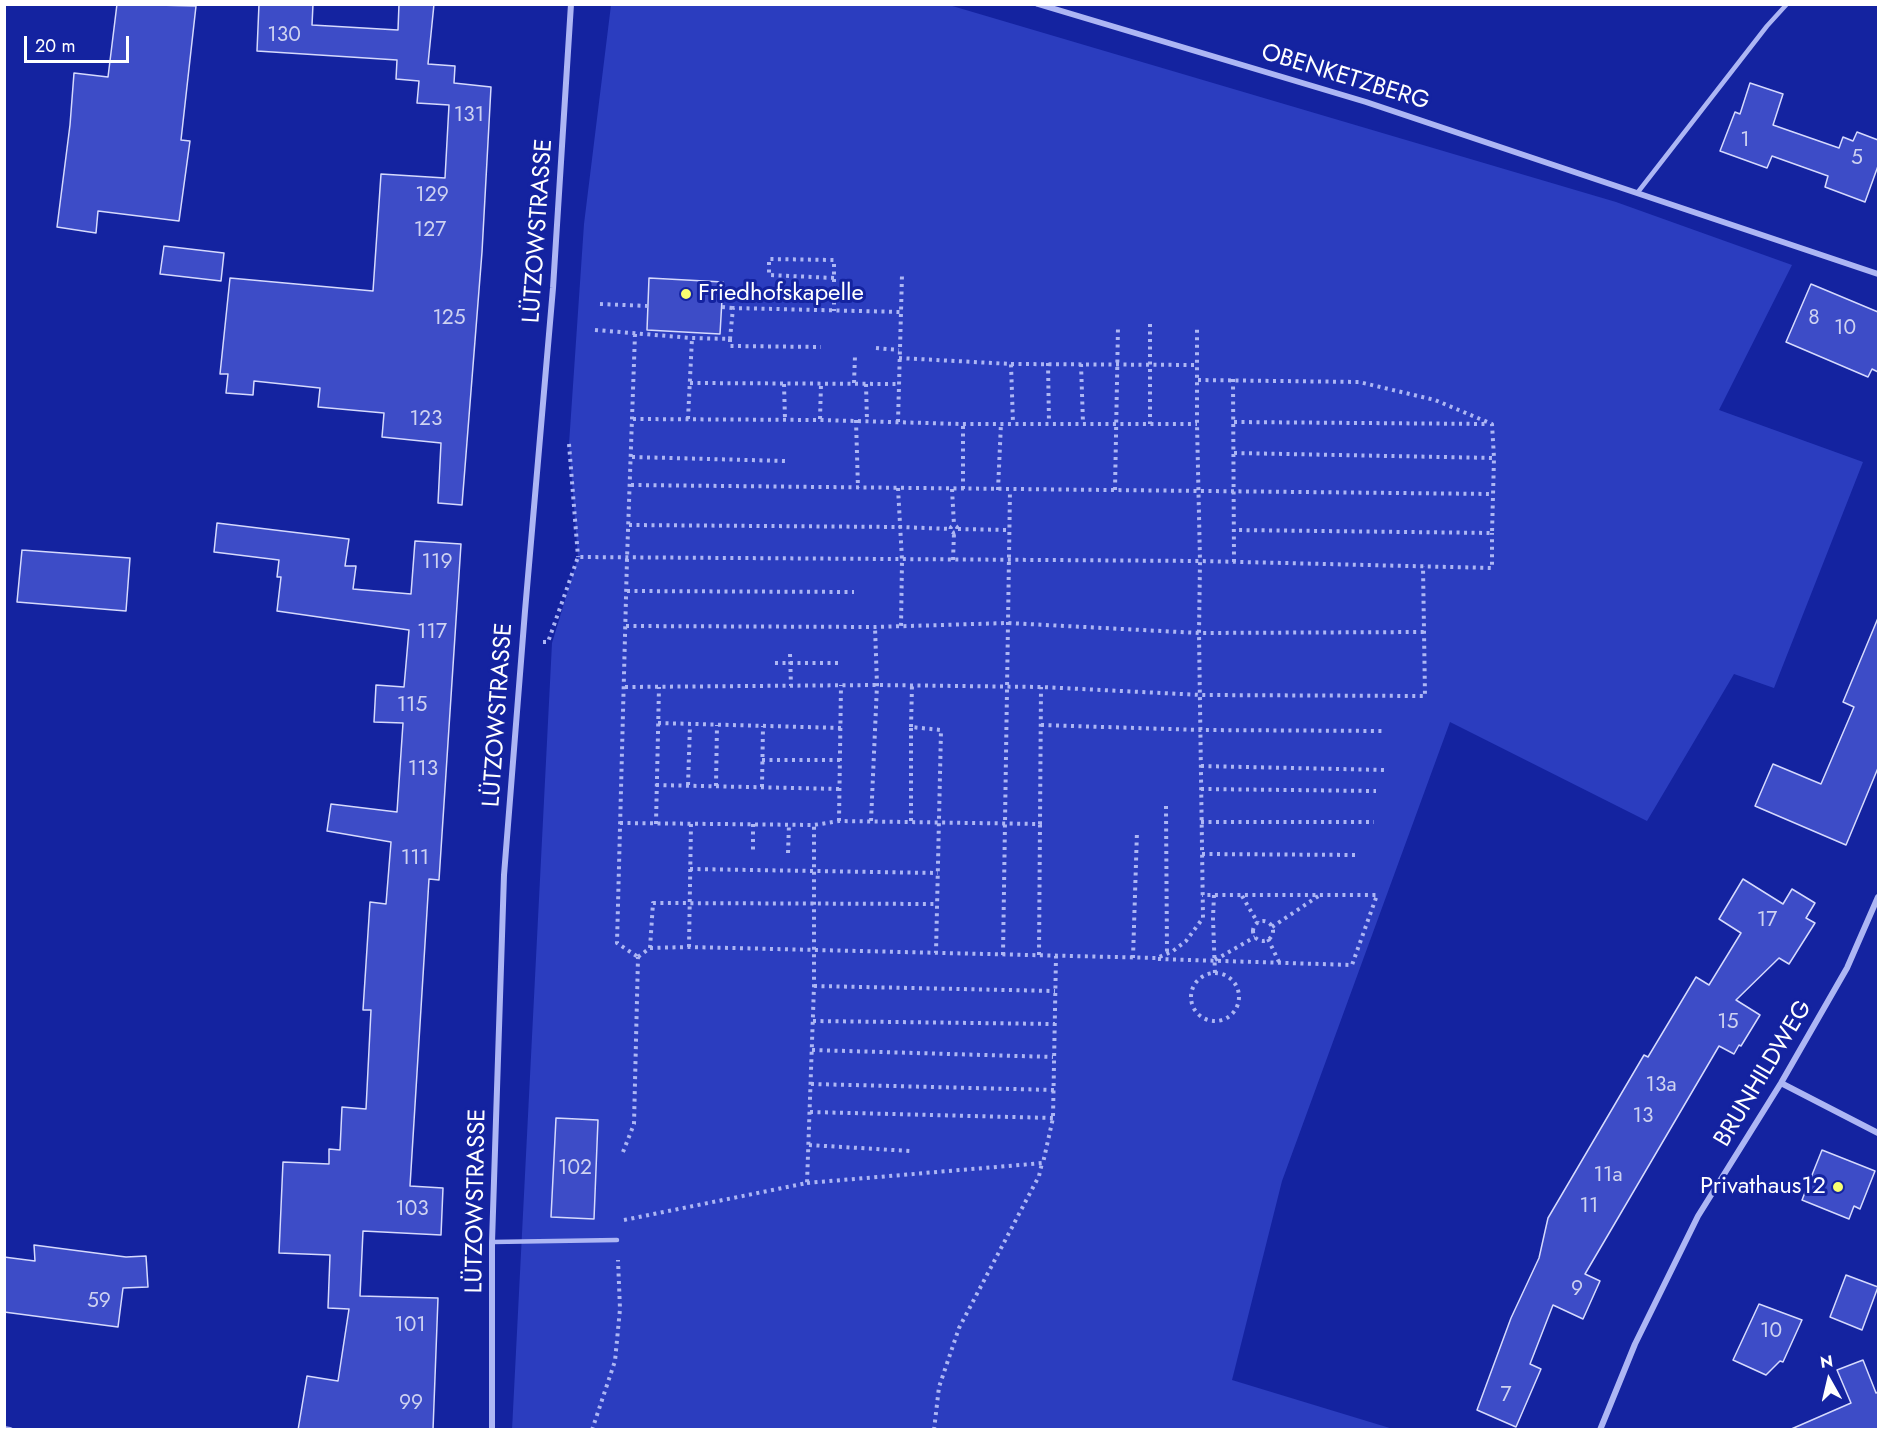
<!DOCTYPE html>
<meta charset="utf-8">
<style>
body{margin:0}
#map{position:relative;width:1883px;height:1434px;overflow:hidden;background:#1423a0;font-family:Jost,sans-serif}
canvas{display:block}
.frame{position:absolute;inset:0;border:6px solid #fff;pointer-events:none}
.north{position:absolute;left:1799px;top:1350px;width:60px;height:60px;-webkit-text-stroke:4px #1423a0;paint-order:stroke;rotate:352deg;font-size:16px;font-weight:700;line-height:24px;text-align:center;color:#fff}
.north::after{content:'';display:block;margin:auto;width:21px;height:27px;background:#fff;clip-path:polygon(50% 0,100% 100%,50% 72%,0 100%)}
.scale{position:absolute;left:24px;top:36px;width:105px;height:27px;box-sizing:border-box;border:3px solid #fff;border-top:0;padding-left:8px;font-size:18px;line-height:21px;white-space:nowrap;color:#fff;-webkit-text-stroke:4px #1423a0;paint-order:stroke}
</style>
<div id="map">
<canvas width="1883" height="1434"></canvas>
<div class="frame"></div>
<div class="north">N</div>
<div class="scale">20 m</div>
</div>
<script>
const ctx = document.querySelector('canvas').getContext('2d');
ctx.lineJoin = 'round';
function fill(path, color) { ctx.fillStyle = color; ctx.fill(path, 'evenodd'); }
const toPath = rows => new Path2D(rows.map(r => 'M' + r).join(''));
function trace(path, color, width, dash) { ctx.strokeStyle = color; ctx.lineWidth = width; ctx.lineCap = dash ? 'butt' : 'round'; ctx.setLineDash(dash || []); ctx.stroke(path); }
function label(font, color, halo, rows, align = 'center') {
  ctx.font = font + ' Jost,sans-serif'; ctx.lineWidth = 6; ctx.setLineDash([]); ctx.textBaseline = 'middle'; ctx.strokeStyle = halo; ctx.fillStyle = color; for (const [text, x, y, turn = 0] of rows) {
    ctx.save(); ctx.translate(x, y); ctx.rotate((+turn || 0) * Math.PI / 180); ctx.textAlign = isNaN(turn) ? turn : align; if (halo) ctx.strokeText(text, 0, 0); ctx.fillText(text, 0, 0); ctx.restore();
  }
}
const green = toPath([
 [611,5,949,5,1616,202,1792,265,1719,410,1863,462,1774,688,1734,674,1647,821,1450,722,1282,1181,1232,1380,1393,1429,512,1430,552,643,578,557,569,444,584,224]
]);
const building = toPath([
 [117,4,196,6,181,140,190,141,179,221,98,211,96,233,57,227,70,125,74,73,108,77,117,4],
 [259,4,313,4,312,25,398,30,399,4,434,4,428,64,455,66,454,83,491,87,482,252,462,505,438,503,441,443,382,437,384,413,318,407,320,388,254,381,253,395,226,393,228,374,220,374,230,278,373,291,381,174,445,178,449,105,417,103,419,81,396,79,397,60,257,51,259,4],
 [1750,83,1783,94,1773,125,1839,148,1843,137,1853,141,1857,132,1878,140,1878,166,1865,202,1825,187,1828,176,1772,156,1767,168,1720,151,1735,112,1740,114,1750,83],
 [164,246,224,253,221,281,160,274,164,246],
 [649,278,723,282,720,334,647,330,649,278],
 [1811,284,1878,312,1878,372,1872,369,1868,377,1786,342,1811,284],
 [217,523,349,539,345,566,356,566,353,589,411,594,415,541,461,544,439,880,429,879,410,1186,443,1188,441,1235,363,1231,360,1296,438,1298,433,1430,298,1430,307,1376,338,1381,349,1309,328,1308,330,1255,279,1253,283,1162,329,1164,329,1149,340,1150,342,1107,366,1109,371,1010,363,1010,370,902,386,904,391,842,327,831,331,804,397,812,403,723,374,722,376,685,404,687,409,630,277,611,281,577,277,577,279,560,214,552,217,523],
 [22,550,130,558,126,611,17,602,22,550],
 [1878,618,1878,768,1846,845,1755,806,1773,764,1821,784,1854,707,1843,702,1878,618],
 [1743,879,1783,904,1792,889,1815,903,1806,918,1815,923,1789,964,1779,958,1736,1000,1760,1015,1741,1046,1739,1045,1734,1054,1719,1046,1625,1206,1585,1274,1600,1281,1583,1319,1553,1305,1530,1364,1541,1369,1516,1427,1477,1410,1511,1318,1539,1258,1548,1218,1644,1055,1648,1057,1696,977,1709,985,1741,933,1719,919,1743,879],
 [556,1118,598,1120,594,1219,551,1217,556,1118],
 [1822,1150,1875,1171,1860,1209,1854,1206,1849,1219,1802,1200,1822,1150],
 [34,1245,126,1257,146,1256,148,1287,123,1288,118,1327,4,1312,4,1257,35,1261,34,1245],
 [1846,1275,1878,1287,1862,1330,1830,1317,1846,1275],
 [1759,1304,1802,1320,1783,1362,1780,1361,1766,1375,1733,1360,1759,1304],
 [1863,1360,1876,1393,1878,1392,1878,1430,1789,1430,1851,1403,1837,1370,1863,1360]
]);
const path = toPath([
 [834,278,769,275,769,259,834,260,834,311],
 [600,304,648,306],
 [722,307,733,308],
 [1150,324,1150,424],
 [595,330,692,338,730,339,733,308,901,312],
 [635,334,627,559,617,943,638,957],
 [730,339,730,346,821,347],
 [876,348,899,350],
 [899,358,1011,364,1013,423],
 [1048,363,1049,423],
 [1011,364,1197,365],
 [1081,364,1083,423],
 [1233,379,1234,562],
 [1198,380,1359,382,1435,400,1492,424,1494,458,1492,533,1235,530],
 [690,383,898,384],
 [854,383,855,356],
 [784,384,785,419],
 [866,384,867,421],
 [633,419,820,420,961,424,1197,424],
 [688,419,692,338],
 [820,419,821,384],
 [856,420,858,488],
 [898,422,902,275],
 [1234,422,1488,424],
 [569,444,578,557],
 [1234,453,1494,458],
 [632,457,786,461],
 [631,485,1492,494],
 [898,488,902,560,901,627],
 [952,489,954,525],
 [963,489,963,423],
 [998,490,1001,423],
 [1115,490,1118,327],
 [629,525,900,527,951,529],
 '950.5 529a3.5 3.5 0 1 1 7 0a3.5 3.5 0 1 1-7 0Z',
 [958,529,1009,530],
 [953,560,954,533],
 [627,591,854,592],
 [626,626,875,627,1008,623,1199,633,1425,632],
 [543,642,548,642,578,557,1200,561,1492,568,1492,533],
 [790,654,791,686],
 [775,663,840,663],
 [625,687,877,685,1041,687,1201,695,1425,696,1423,566],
 [658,723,841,728],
 [1041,725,1200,730,1385,731],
 [911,727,912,685],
 [762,760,840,760],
 [1201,766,1384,770],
 [656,785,840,789],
 [688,785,690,725],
 [716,786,717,725],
 [762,787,763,726],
 [1201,789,1376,791],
 [1166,806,1167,954],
 [839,821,841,685],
 [871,821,877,685,875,627],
 [911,821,911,727,941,730,936,953],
 [1201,822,1374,822],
 [620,823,814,825,839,821,1040,824,1041,687],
 [656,824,659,687],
 [753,824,753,850],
 [788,853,789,824],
 [1202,854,1358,855],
 [690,869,938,873],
 [1214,895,1213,918,1215,974],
 [1242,896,1258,923],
 '1253 931a10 10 0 1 1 20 0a10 10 0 1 1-20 0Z',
 [1272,927,1320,895],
 [1268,939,1279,962],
 [689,947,691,823],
 [650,948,653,903,937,904],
 [1003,955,1010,490],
 [1039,955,1040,824],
 [638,957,650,948,689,947,1157,958,1173,951,1186,941,1203,918,1199,633,1200,561,1197,424,1197,329],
 [1133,958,1137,831],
 [1158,959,1352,965,1377,895,1202,895],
 [1215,960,1255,937],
 '1191 997a24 24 0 1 1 48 0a24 24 0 1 1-48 0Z',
 [814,986,1055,991],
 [813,1021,1055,1024],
 [812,1050,1053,1057],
 [811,1084,1054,1090],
 [810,1112,1053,1118],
 [809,1145,910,1151],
 [623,1152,634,1124,638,957],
 [807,1183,1043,1163,1053,1118,1056,956],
 [624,1220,807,1183,814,986,814,825],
 [592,1430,615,1361,620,1309,618,1260],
 [934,1430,939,1387,959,1328,1039,1176,1042,1163]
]);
const lane = toPath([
 [1638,192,1767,26,1787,4],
 [492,1242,617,1240]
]);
const street = toPath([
 [1038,4,1366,102,1878,274],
 [1781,1083,1878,1133],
 [4,1429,10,1430],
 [492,1430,492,1242,504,875,525,611,553,288,571,4],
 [1600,1430,1635,1344,1698,1216,1781,1083,1847,968,1878,897]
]);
const markers = [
 [686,294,6,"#f9ff70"],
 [1838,1187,6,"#f9ff70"]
];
const numberNames = [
 ["130",284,36],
 ["131",469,116],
 ["1",1745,141],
 ["5",1857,159],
 ["129",432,196],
 ["127",430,231],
 ["125",449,319],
 ["8",1814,319],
 ["10",1845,329],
 ["123",426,420],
 ["119",437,563],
 ["117",432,633],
 ["115",412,706],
 ["113",423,770],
 ["111",415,859],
 ["17",1767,921],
 ["15",1728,1023],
 ["13a",1661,1086],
 ["13",1643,1117],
 ["102",575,1169],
 ["11a",1608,1176],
 ["11",1589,1207],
 ["103",412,1210],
 ["9",1577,1290],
 ["59",99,1302],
 ["101",410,1326],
 ["10",1771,1332],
 ["7",1506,1396],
 ["99",411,1404]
];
const streetNames = [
 ["OBENKETZBERG",1345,78,17],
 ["LÜTZOWSTRASSE",539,231,-86],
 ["LÜTZOWSTRASSE",499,715,-86],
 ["BRUNHILDWEG",1764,1074,-59],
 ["LÜTZOWSTRASSE",477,1201,-89]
];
const poiNames = [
 ["Friedhofskapelle",698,294],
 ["Privathaus12",1826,1187,"right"]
];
fill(green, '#2b3dbf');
fill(building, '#3d4cc7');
trace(building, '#d6dafd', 1.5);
trace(path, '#adb6f4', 4, [3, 4.5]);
trace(lane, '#adb6f4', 4.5);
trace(street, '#adb6f4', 6);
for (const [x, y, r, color] of markers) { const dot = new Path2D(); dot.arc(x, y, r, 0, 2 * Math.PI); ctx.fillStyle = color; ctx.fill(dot); trace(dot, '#1423a0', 2); }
label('21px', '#ced2f1', null, numberNames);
label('24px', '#fff', '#1423a0', streetNames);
label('24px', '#fff', '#1423a0', poiNames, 'left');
</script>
